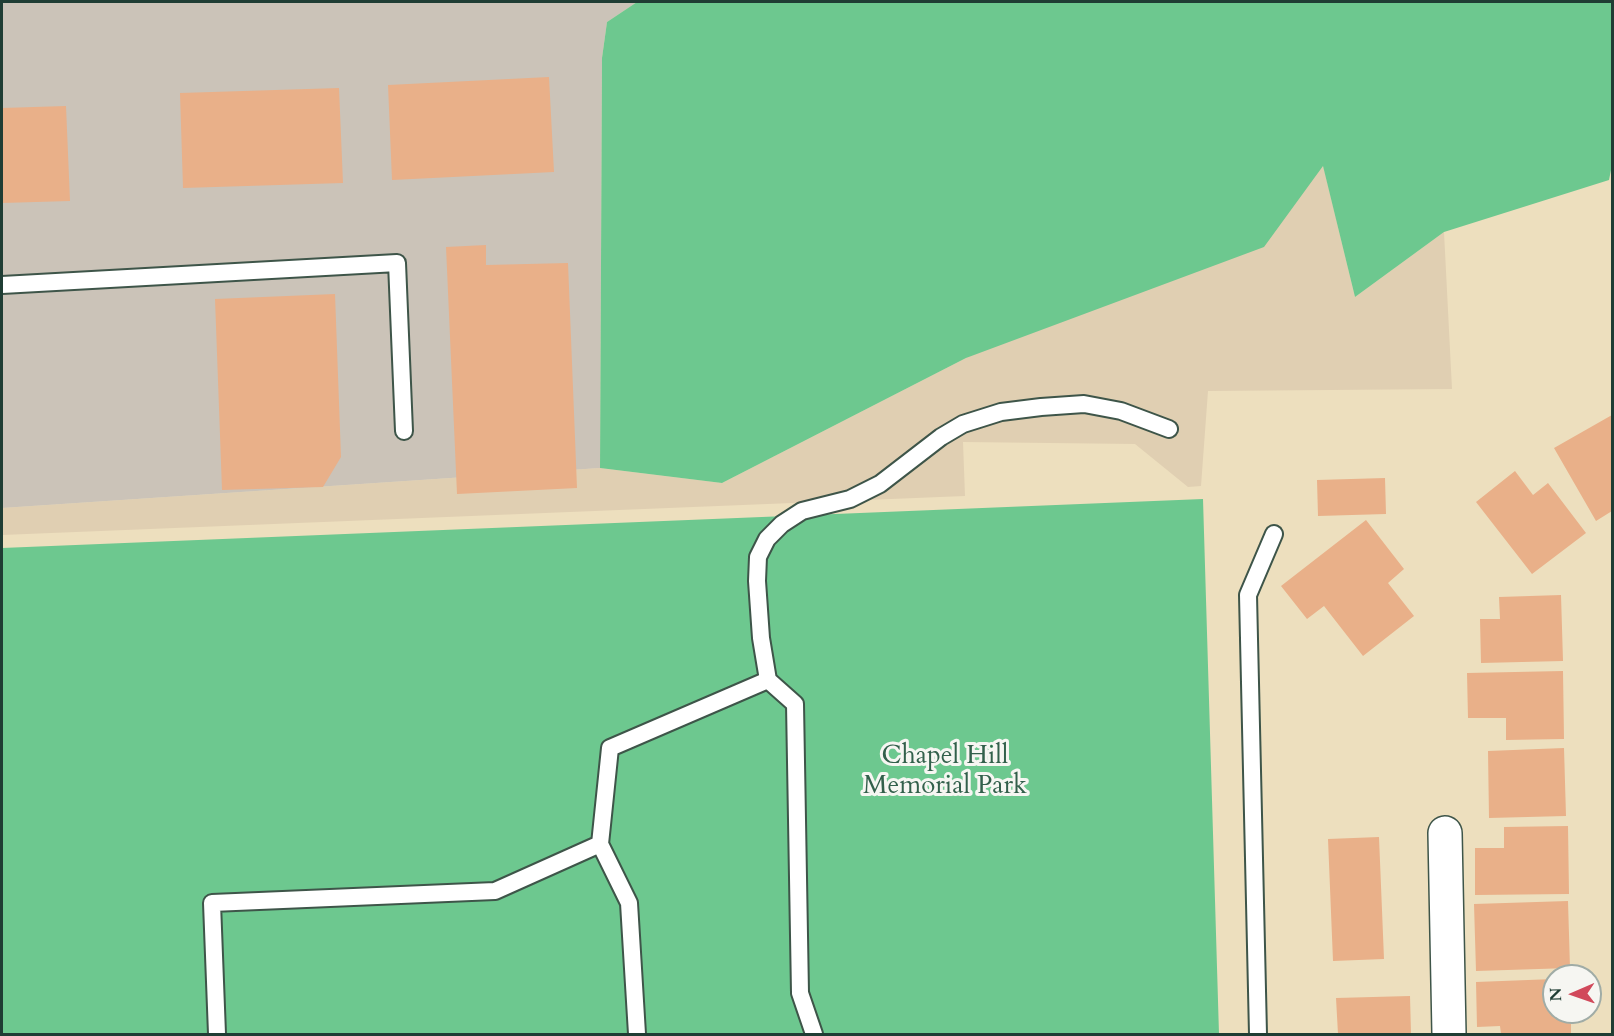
<!DOCTYPE html>
<style>
body{margin:0}
#map{position:relative;width:1614px;height:1036px;overflow:hidden;background:#eddfbe;font-family:Cardo,serif}
canvas{display:block}
.frame{position:absolute;inset:0;border:3px solid #1f3d34;pointer-events:none}
.north{position:absolute;left:1542px;top:964px;width:60px;height:60px;box-sizing:border-box;background:#f6f6f2;border:2px solid #a0aca6;border-radius:50%;rotate:268deg;font-size:16px;font-weight:700;line-height:24px;text-align:center;color:#1f3d34}
.north::after{content:'';display:block;margin:auto;width:21px;height:27px;background:#d1495b;clip-path:polygon(50% 0,100% 100%,50% 72%,0 100%)}
</style>
<div id="map">
<canvas width="1614" height="1036"></canvas>
<div class="frame"></div>
<div class="north">N</div>
</div>
<script>
const ctx = document.querySelector('canvas').getContext('2d');
ctx.lineJoin = 'round';
function fill(path, color) { ctx.fillStyle = color; ctx.fill(path, 'evenodd'); }
const toPath = rows => new Path2D(rows.map(r => 'M' + r).join(''));
function trace(path, color, width, dash) { ctx.strokeStyle = color; ctx.lineWidth = width; ctx.lineCap = dash ? 'butt' : 'round'; ctx.setLineDash(dash || []); ctx.stroke(path); }
function label(font, color, halo, rows, align = 'center') {
  ctx.font = font + ' Cardo,serif'; ctx.lineWidth = 6; ctx.setLineDash([]); ctx.textBaseline = 'middle'; ctx.strokeStyle = halo; ctx.fillStyle = color; for (const [text, x, y, turn = 0] of rows) {
    ctx.save(); ctx.translate(x, y); ctx.rotate((+turn || 0) * Math.PI / 180); ctx.textAlign = isNaN(turn) ? turn : align; if (halo) ctx.strokeText(text, 0, 0); ctx.fillText(text, 0, 0); ctx.restore();
  }
}
const built = toPath([
 [1323,165,1355,297,1444,232,1452,389,1208,391,1201,486,1188,487,1135,444,963,442,965,496,2,535,2,508,600,468,722,483,966,358]
]);
const industrial = toPath([
 [2,2,637,2,607,22,602,58,600,468,2,508]
]);
const green = toPath([
 [637,2,1612,2,1612,165,1609,180,1444,232,1355,297,1323,166,1264,247,966,358,722,483,600,468,602,58,607,22],
 [1203,499,1219,1034,2,1034,2,548]
]);
const building = toPath([
 [549,77,554,172,392,180,388,85],
 [339,88,343,183,183,188,180,93],
 [66,106,70,201,2,203,2,108],
 [486,245,486,265,568,263,577,488,457,494,446,247],
 [335,294,341,457,323,487,222,490,215,299],
 [1612,415,1612,511,1596,521,1554,448],
 [1515,471,1533,495,1548,483,1586,533,1532,574,1476,502],
 [1385,478,1386,514,1318,516,1317,480],
 [1366,520,1404,569,1388,583,1414,616,1363,656,1324,606,1307,619,1281,586],
 [1561,595,1563,661,1481,663,1480,619,1500,619,1499,597],
 [1563,671,1564,739,1506,740,1506,718,1468,718,1467,673],
 [1564,748,1566,816,1489,818,1488,751],
 [1568,826,1569,894,1475,895,1475,848,1504,848,1504,827],
 [1379,837,1384,959,1333,961,1328,839],
 [1568,901,1570,968,1476,971,1474,904],
 [1554,979,1554,1012,1571,1012,1571,1034,1501,1034,1500,1026,1477,1027,1476,982],
 [1410,996,1411,1034,1338,1034,1336,998]
]);
const service = toPath([
 [2,285,397,263,404,431],
 [768,680,761,638,757,581,758,557,767,539,782,524,802,511,850,499,880,484,941,437,963,424,1001,412,1041,407,1084,404,1121,411,1169,429],
 [217,1034,212,903,495,891,600,844],
 [637,1034,629,903,600,844,610,748,768,680,795,704,800,993,814,1034],
 [1258,1034,1248,595,1274,534]
]);
const minor = toPath([
 [1445,833,1449,1034]
]);
const parkNames = [
 ["Chapel Hill",945,757],
 ["Memorial Park",945,787]
];
fill(built, '#e0cfb2');
fill(industrial, '#cbc3b8');
fill(green, '#6dc88f');
fill(building, '#e9b089');
trace(service, '#3e5549', 20);
trace(minor, '#3e5549', 36);
trace(service, '#fff', 16);
trace(minor, '#fff', 33);
label('26px', '#32604b', '#f6f6f2', parkNames);
</script>
